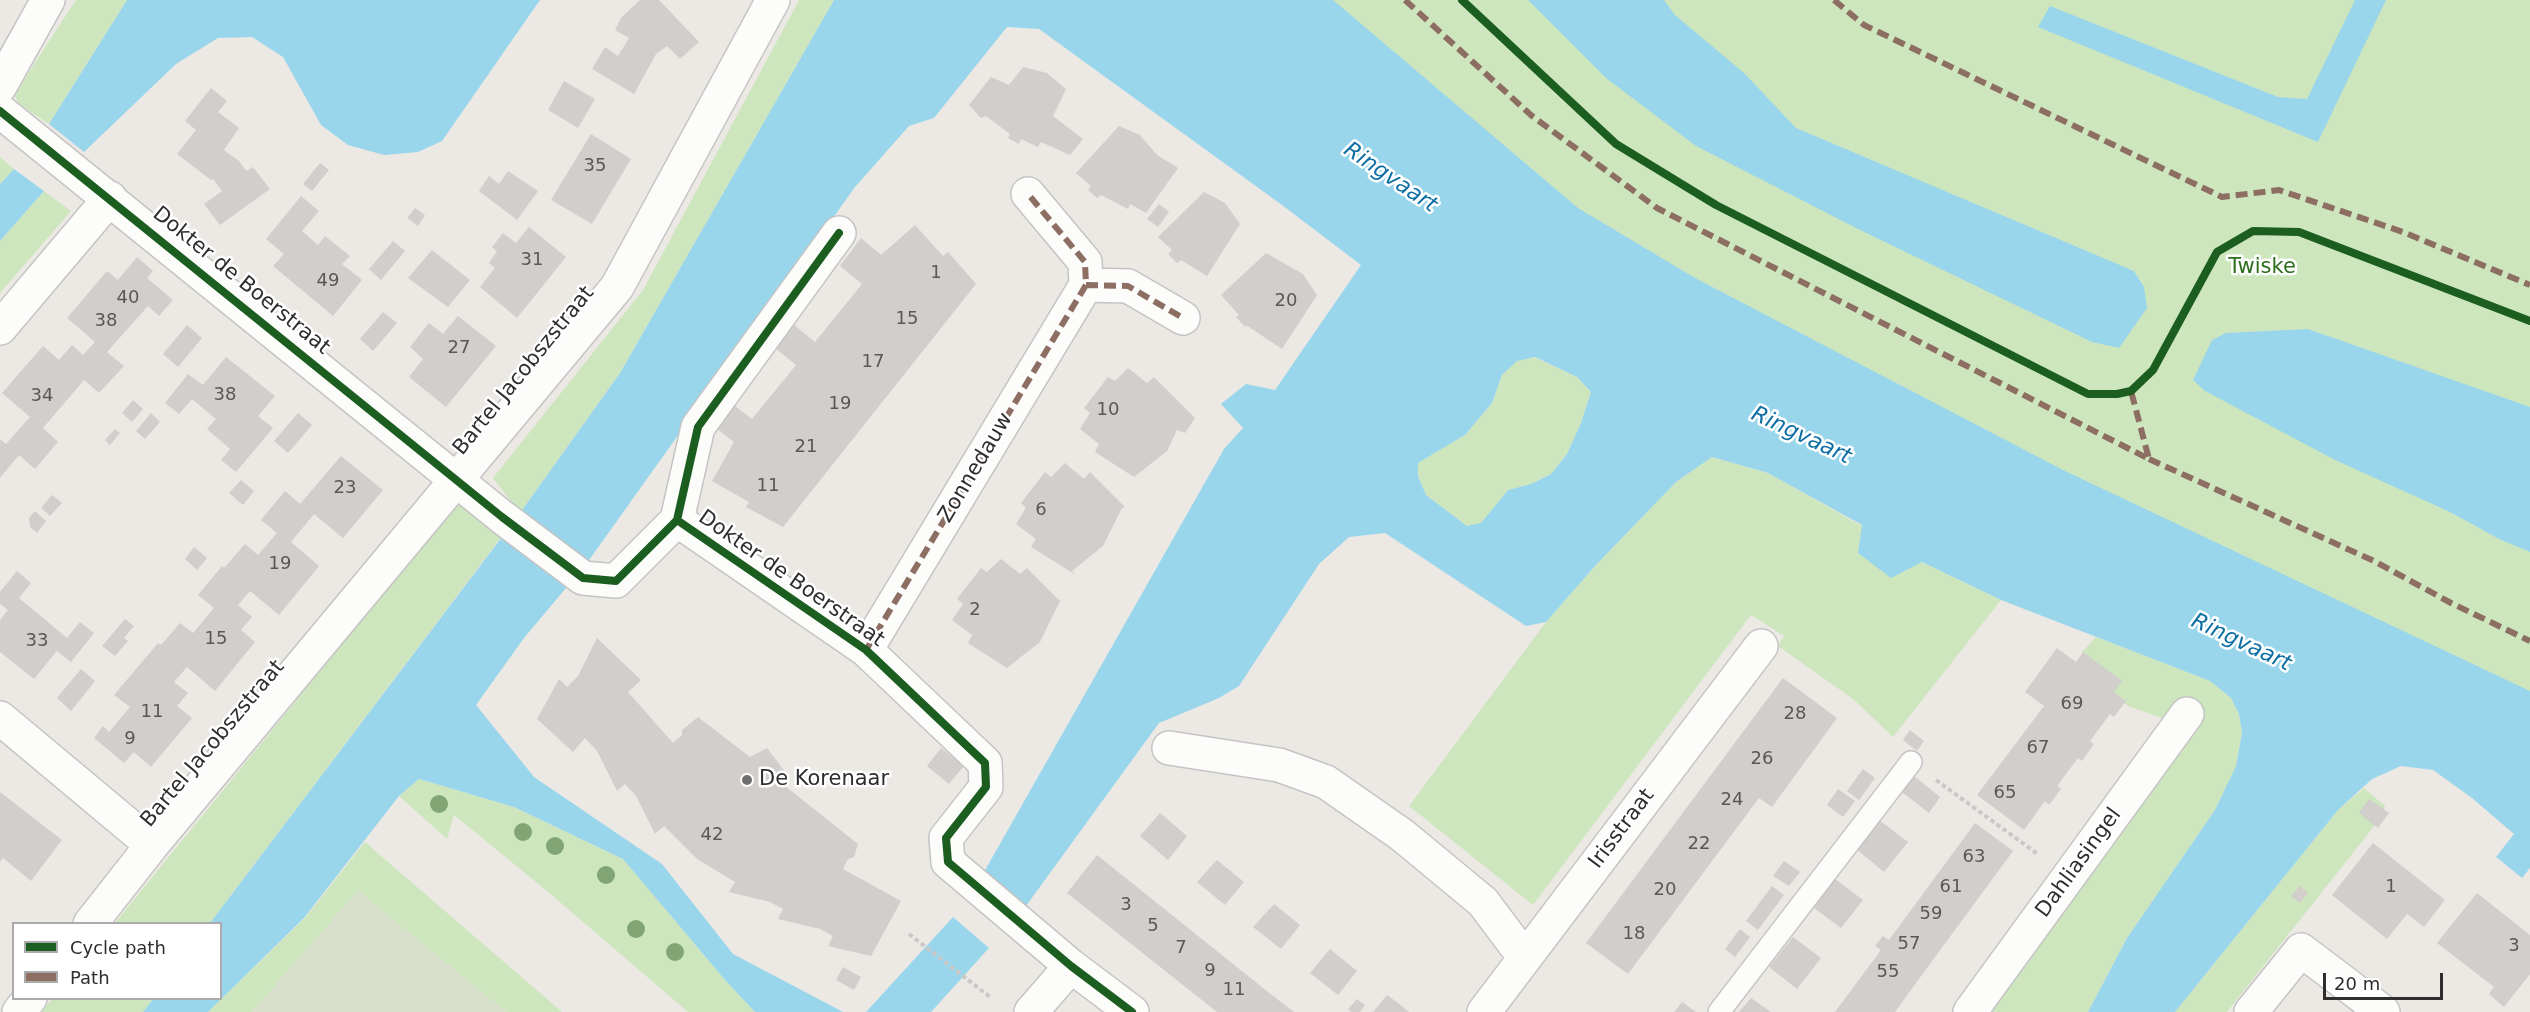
<!DOCTYPE html>
<style>
body{margin:0}
#map{position:relative;width:2530px;height:1012px;overflow:hidden;background:#ece8e4;font-family:"DejaVu Sans",sans-serif}
canvas{display:block}
.legend{position:absolute;left:12px;top:922px;width:210px;height:78px;box-sizing:border-box;background:#fff;border:2px solid #ababab;margin:0;padding:8px 10px;list-style:none;font-size:18px;color:#2e2e2e}
.legend li{display:flex;align-items:center;gap:12px;height:30px}
.legend b{width:30px;border:2px solid #ababab}
.scale{position:absolute;left:2323px;top:973px;width:120px;height:27px;box-sizing:border-box;border:3px solid #2e2e2e;border-top:0;padding-left:8px;font-size:18px;line-height:21px;white-space:nowrap;color:#2e2e2e;-webkit-text-stroke:4px #fff;paint-order:stroke}
</style>
<div id="map">
<canvas width="2530" height="1012"></canvas>
<ul class="legend">
<li><b style="height:8px;background:#1b5e20"></b>Cycle path</li>
<li><b style="height:8px;background:#8d6e63"></b>Path</li>
</ul>
<div class="scale">20 m</div>
</div>
<script>
const ctx = document.querySelector('canvas').getContext('2d');
ctx.lineJoin = 'round';
function fill(path, color) { ctx.fillStyle = color; ctx.fill(path, 'evenodd'); }
const toPath = rows => new Path2D(rows.map(r => 'M' + r).join(''));
function trace(path, color, width, dash) { ctx.strokeStyle = color; ctx.lineWidth = width; ctx.lineCap = dash ? 'butt' : 'round'; ctx.setLineDash(dash || []); ctx.stroke(path); }
function label(font, color, halo, rows, align = 'center') {
  ctx.font = font + ' "DejaVu Sans",sans-serif'; ctx.lineWidth = 5; ctx.setLineDash([]); ctx.textBaseline = 'middle'; ctx.strokeStyle = halo; ctx.fillStyle = color; for (const [text, x, y, turn = 0] of rows) {
    ctx.save(); ctx.translate(x, y); ctx.rotate((+turn || 0) * Math.PI / 180); ctx.textAlign = isNaN(turn) ? turn : align; if (halo) ctx.strokeText(text, 0, 0); ctx.fillText(text, 0, 0); ctx.restore();
  }
}
const green = toPath([
 [76,0,127,0,49,124,19,104,14,95],
 [799,0,834,0,620,373,520,513,493,478,643,290],
 [1133,0,2530,0,2530,729],
 [0,157,14,169,0,184],
 [44,191,71,211,0,293,0,241],
 [1534,357,1577,377,1591,392,1581,423,1567,454,1551,474,1531,484,1508,490,1481,523,1467,526,1426,495,1418,476,1418,463,1465,435,1492,403,1502,375,1516,361],
 [1712,457,1768,473,1862,526,1922,562,2001,600,1893,737,1853,699,1778,646,1784,636,1751,615,1533,905,1409,806,1546,622,1596,565,1676,482],
 [458,502,502,536,210,923,114,924],
 [2096,637,2210,681,2231,698,2239,714,2242,733,2236,766,2215,810,2127,938,2088,1012,1980,1012,2179,733,2162,718,2128,706,2080,669,2082,652],
 [419,779,514,807,623,859,725,980,755,1012,688,1012,547,891,454,815,447,839,399,796],
 [2364,788,2385,806,2383,815,2227,1012,2175,1012,2338,810],
 [365,842,562,1012,506,1012,358,891,252,1012,208,1012,304,919],
 [52,999,52,998,153,999,143,1012,41,1012]
]);
const cemetery = toPath([
 [358,891,506,1012,252,1012]
]);
const water = toPath([
 [127,0,540,0,442,141,418,152,384,155,348,145,321,125,283,57,252,37,218,38,176,64,84,152,49,124],
 [834,0,1333,0,1578,208,1695,278,2065,471,2530,691,2530,868,2522,878,2496,857,2514,834,2472,798,2433,770,2401,766,2372,779,2338,810,2175,1012,2088,1012,2127,938,2215,810,2236,766,2242,733,2239,714,2231,698,2210,681,2001,600,1922,562,1891,578,1858,553,1862,525,1768,473,1712,457,1676,482,1596,565,1546,622,1526,626,1385,533,1349,537,1319,564,1239,686,1219,698,1159,723,1026,906,984,872,1224,449,1243,428,1221,404,1246,384,1275,390,1361,265,1282,205,1039,29,1007,27,934,118,909,126,855,187,587,563,524,638,476,705,534,777,662,864,733,954,843,1012,755,1012,725,980,623,859,514,807,419,779,399,796,304,918,208,1012,143,1012,153,999,220,998,220,924,210,923,520,513,620,373],
 [1535,357,1577,377,1591,392,1581,423,1567,454,1551,474,1531,484,1508,490,1481,523,1467,526,1426,495,1418,476,1418,463,1465,435,1492,403,1502,375,1517,361],
 [1528,0,1664,0,1675,15,1744,73,1796,128,2134,271,2144,287,2147,308,2119,348,2092,342,1858,229,1696,146,1606,78],
 [2355,0,2386,0,2318,142,2038,27,2050,6,2278,97,2307,99],
 [14,169,44,191,0,241,0,184],
 [2308,329,2530,407,2530,552,2499,539,2450,512,2335,460,2205,391,2193,380,2212,340,2226,333],
 [953,917,989,948,931,1012,866,1012]
]);
const building = toPath([
 [640,0,659,0,699,42,680,59,667,46,656,54,634,94,592,69,605,47,618,56,629,38,615,30,621,18],
 [1023,67,1047,73,1066,89,1053,116,1083,139,1070,155,1041,142,1038,147,1021,139,1019,144,1008,138,1010,134,986,116,981,118,969,105,991,77,1009,85],
 [564,81,595,99,578,128,548,110],
 [211,88,227,101,218,112,239,128,224,150,239,161,246,171,253,167,270,189,220,225,204,204,222,191,213,179,211,180,177,154,196,130,185,121],
 [1119,126,1140,135,1157,155,1178,168,1146,213,1130,204,1128,209,1101,195,1097,198,1088,190,1091,186,1076,173],
 [591,134,631,159,592,224,551,200],
 [320,163,329,170,312,191,303,184],
 [508,171,538,191,517,220,479,191,489,176,499,184],
 [1204,192,1225,203,1240,224,1207,276,1181,260,1177,263,1168,254,1172,250,1158,237],
 [301,196,319,211,302,231,318,245,325,236,350,256,342,264,362,280,333,316,273,266,284,254,266,239],
 [1159,204,1169,212,1158,227,1147,219],
 [415,208,425,215,418,226,407,218],
 [915,225,943,256,948,252,976,284,783,527,746,507,749,502,712,481,734,442,713,426,731,403,752,419,796,365,775,348,793,324,815,342,862,284,840,266,861,238,881,255],
 [529,227,566,257,517,318,480,287,495,268,489,263,497,251,492,247,503,233,516,243],
 [393,241,405,251,381,280,369,269],
 [432,250,470,280,448,307,408,278],
 [1266,253,1303,274,1317,295,1282,349,1246,325,1245,327,1236,317,1239,315,1221,295],
 [137,257,153,271,147,278,173,300,159,316,148,306,107,352,124,366,99,393,84,380,43,428,58,442,35,469,19,455,0,478,0,439,6,444,30,417,2,393,43,346,59,360,72,345,83,355,95,342,67,318,107,271,118,280],
 [383,312,397,323,373,351,360,339],
 [458,316,496,346,446,407,409,377,423,359,410,347,429,323,443,334],
 [187,325,202,338,178,367,163,354],
 [226,357,275,396,258,416,273,428,236,472,221,460,230,449,207,429,216,419,192,399,179,414,165,403,188,374,203,385],
 [1128,368,1147,383,1154,377,1195,418,1185,433,1177,430,1167,451,1134,477,1095,452,1099,444,1080,429,1090,413,1084,408,1108,377,1115,381],
 [133,400,143,409,132,422,122,413],
 [151,413,160,422,145,439,136,431],
 [298,413,312,425,288,453,274,441],
 [115,429,120,433,110,445,105,440],
 [341,456,383,490,343,538,314,514,291,542,319,566,279,615,250,591,238,605,252,617,241,630,255,642,215,691,187,667,174,682,188,693,177,706,192,718,151,767,134,752,124,763,94,738,103,726,109,732,130,707,114,695,158,643,161,645,180,623,193,633,214,608,198,595,222,566,224,568,245,544,258,555,277,533,261,520,285,491,300,504],
 [1065,463,1084,479,1090,472,1125,507,1122,508,1103,546,1072,571,1076,575,1031,547,1036,539,1016,524,1026,508,1021,503,1045,472,1051,477],
 [241,480,254,491,243,505,229,493],
 [52,495,62,503,50,516,41,508],
 [35,511,46,521,37,533,30,527,29,518],
 [194,547,207,558,197,570,185,559],
 [1001,559,1020,574,1027,568,1061,602,1059,603,1040,642,1007,668,968,643,972,635,952,620,963,604,957,599,981,568,987,572],
 [17,571,31,583,19,598,67,638,80,622,94,633,71,662,57,651,34,679,0,652,0,620,8,610,0,604,0,592],
 [125,619,134,626,124,638,128,641,115,656,102,646],
 [597,638,641,680,628,692,673,743,682,735,682,730,698,717,750,757,767,748,789,777,785,786,858,844,854,857,848,859,843,869,901,901,871,956,828,946,833,936,820,929,778,919,783,909,770,902,729,892,735,882,697,859,664,826,655,834,636,796,625,784,617,791,597,751,585,738,573,752,537,719,559,679,567,687,578,676],
 [2057,648,2076,662,2083,652,2122,681,2114,692,2126,701,2114,717,2110,714,2090,741,2094,744,2082,761,2078,758,2057,786,2061,789,2049,805,2045,801,2024,830,1977,795,2044,706,2025,692],
 [81,669,95,681,71,711,57,698],
 [1783,678,1837,718,1772,807,1759,798,1628,974,1586,943],
 [1910,730,1924,741,1917,751,1903,740],
 [941,748,964,766,949,784,927,766],
 [1863,769,1875,778,1859,800,1847,791],
 [1914,776,1940,797,1929,813,1902,792],
 [1838,789,1855,801,1843,817,1827,805],
 [0,792,62,840,31,881,3,858,0,862],
 [2369,799,2389,813,2378,828,2359,813],
 [1160,813,1187,836,1168,860,1140,836],
 [1879,820,1908,842,1884,872,1856,849],
 [1975,823,2013,851,1927,968,1895,1012,1835,1012,1881,950,1875,946,1883,936,1889,940],
 [2373,843,2445,900,2424,927,2407,914,2387,939,2332,895],
 [1097,855,1268,992,1294,1012,1217,1012,1067,893],
 [1217,860,1244,882,1225,905,1197,882],
 [1784,861,1800,872,1789,886,1773,876],
 [1835,879,1863,900,1841,928,1814,908],
 [1772,886,1784,895,1758,930,1746,921],
 [2300,886,2308,893,2300,903,2291,896],
 [2477,893,2530,935,2530,974,2504,1007,2489,994,2494,987,2437,943],
 [1274,904,1300,925,1281,949,1253,927],
 [1740,929,1750,937,1735,957,1725,949],
 [1793,937,1821,958,1797,989,1769,967],
 [1330,949,1357,971,1338,995,1310,973],
 [843,967,861,977,854,990,836,980],
 [1387,995,1398,1003,1409,1012,1373,1012],
 [1751,998,1771,1012,1739,1012],
 [1357,999,1365,1005,1360,1012,1351,1012,1348,1009],
 [1682,1002,1696,1012,1674,1012]
]);
const path = toPath([
 [1936,780,2039,855],
 [909,934,990,997]
]);
const lane = toPath([
 [1719,1012,1911,762]
]);
const street = toPath([
 [0,86,48,0],
 [0,111,502,517,583,578,616,581,677,520,698,427,839,233],
 [1086,285,1128,286,1183,318],
 [0,328,110,198],
 [677,520,866,650,985,763,986,787,946,838,948,862,1071,966,1132,1012],
 [866,650,1086,285,1085,262,1028,194],
 [0,718,152,845],
 [1169,748,1279,765,1326,782,1402,835,1483,902,1525,958],
 [90,924,152,845,617,287,773,0],
 [19,1012,30,998],
 [1031,1012,1071,966],
 [1484,1012,1761,646],
 [1970,1012,2187,714],
 [2251,1012,2301,950,2383,1012]
]);
const quiet = toPath([
 [1405,0,1532,116,1657,208,2149,459,2131,391],
 [1834,0,1864,25,2222,197,2279,190,2403,232,2530,285],
 [1086,285,1128,286,1183,318],
 [2149,459,2374,561,2451,603,2530,641],
 [866,650,1086,285,1085,262,1028,194]
]);
const cycleway = toPath([
 [1462,0,1616,144,1716,205,2088,394,2117,394,2131,391,2153,370,2217,252,2253,231,2299,232,2530,321],
 [0,111,502,517,583,578,616,581,677,520,698,427,839,233],
 [677,520,866,650,985,763,986,787,946,838,948,862,1071,966,1132,1012]
]);
const trees = [
 [439,804],
 [523,832],
 [555,846],
 [606,875],
 [636,929],
 [675,952]
];
const markers = [
 [747,780,6,"#706f6e"]
];
const numberNames = [
 ["35",595,166],
 ["31",532,260],
 ["1",936,273],
 ["49",328,281],
 ["40",128,298],
 ["20",1286,301],
 ["15",907,319],
 ["38",106,321],
 ["27",459,348],
 ["17",873,362],
 ["38",225,395],
 ["34",42,396],
 ["19",840,404],
 ["10",1108,410],
 ["21",806,447],
 ["11",768,486],
 ["23",345,488],
 ["6",1041,510],
 ["19",280,564],
 ["2",975,610],
 ["15",216,639],
 ["33",37,641],
 ["69",2072,704],
 ["11",152,712],
 ["28",1795,714],
 ["9",130,739],
 ["67",2038,748],
 ["26",1762,759],
 ["65",2005,793],
 ["24",1732,800],
 ["42",712,835],
 ["22",1699,844],
 ["63",1974,857],
 ["61",1951,887],
 ["1",2391,887],
 ["20",1665,890],
 ["3",1126,905],
 ["59",1931,914],
 ["5",1153,926],
 ["18",1634,934],
 ["57",1909,944],
 ["3",2514,946],
 ["7",1181,948],
 ["9",1210,971],
 ["55",1888,972],
 ["11",1234,990]
];
const parkNames = [
 ["Twiske",2262,268]
];
const streetNames = [
 ["Dokter de Boerstraat",241,281,39],
 ["Bartel Jacobszstraat",524,371,-51],
 ["Zonnedauw",976,468,-59],
 ["Dokter de Boerstraat",791,579,35],
 ["Bartel Jacobszstraat",213,744,-50],
 ["Irisstraat",1622,829,-53],
 ["Dahliasingel",2079,863,-54]
];
const poiNames = [
 ["De Korenaar",759,780]
];
const waterNames = [
 ["Ringvaart",1390,178,34],
 ["Ringvaart",1801,436,25],
 ["Ringvaart",2241,643,25]
];
fill(green, '#cee6be');
fill(cemetery, '#d8e0cc');
fill(water, '#99d6ec');
fill(building, '#d1cecb');
trace(lane, '#c5c4c5', 24);
trace(street, '#c5c4c5', 36);
trace(path, '#c9c9c8', 4, [4.5, 3]);
trace(lane, '#fcfcfb', 21);
trace(street, '#fcfcfb', 33);
trace(quiet, '#8d6e63', 6, [12, 6]);
trace(cycleway, '#1b5e20', 8);
ctx.fillStyle = '#82a575';
for (const [x, y] of trees) { ctx.beginPath(); ctx.arc(x, y, 9, 0, 2 * Math.PI); ctx.fill(); }
for (const [x, y, r, color] of markers) { const dot = new Path2D(); dot.arc(x, y, r, 0, 2 * Math.PI); ctx.fillStyle = color; ctx.fill(dot); trace(dot, '#fff', 2); }
label('18px', '#585857', null, numberNames);
label('21px', '#2c6e1b', '#fff', parkNames);
label('21px', '#2e2e2e', '#fff', streetNames);
label('21px', '#2e2e2e', '#fff', poiNames, 'left');
label('italic 22px', '#0d6fa3', '#fff', waterNames);
</script>
